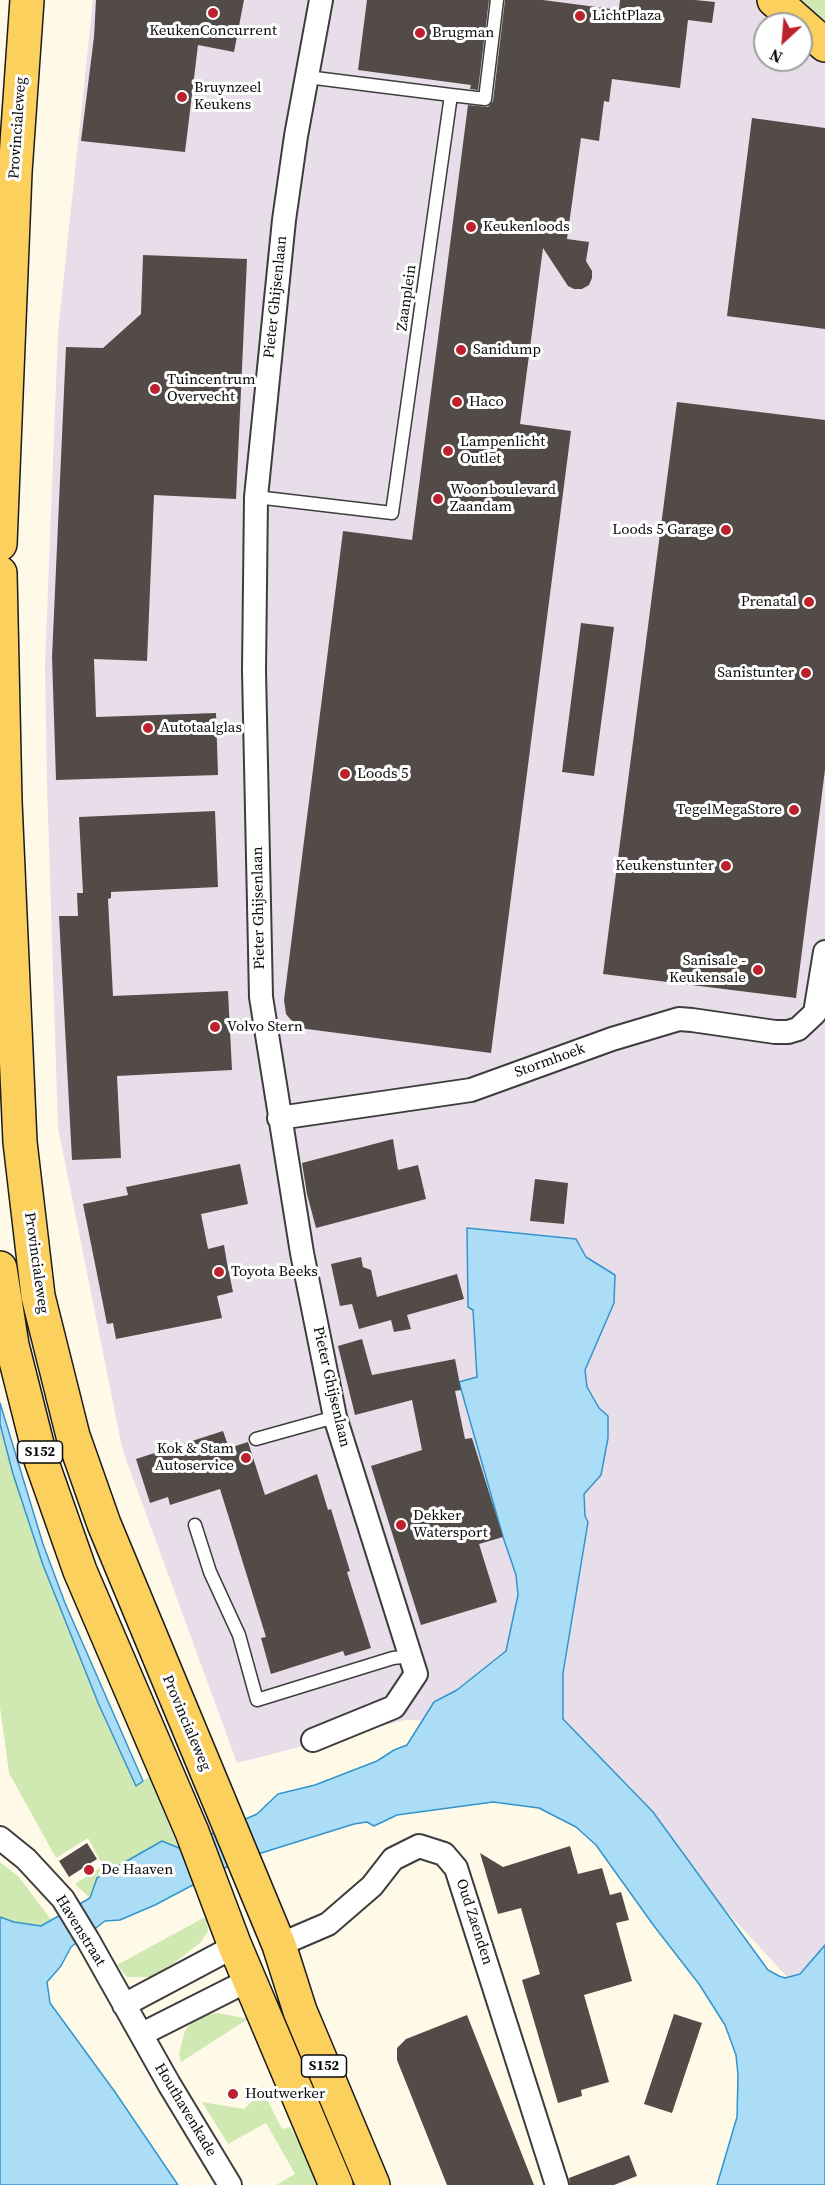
<!DOCTYPE html>
<style>
body{margin:0}
#map{position:relative;width:825px;height:2185px;overflow:hidden;background:#fffae8;font-family:"Source Serif 4",serif}
canvas{display:block}
.north{position:absolute;left:753px;top:12px;width:60px;height:60px;box-sizing:border-box;background:#fff;border:2px solid #9d9d9d;border-radius:50%;rotate:206deg;font-size:16px;font-weight:700;line-height:24px;text-align:center;color:#0a0a0a}
.north::after{content:'';display:block;margin:auto;width:21px;height:27px;background:#bb222d;clip-path:polygon(50% 0,100% 100%,50% 72%,0 100%)}
</style>
<div id="map">
<canvas width="825" height="2185"></canvas>
<div class="north">N</div>
</div>
<script>
const ctx = document.querySelector('canvas').getContext('2d');
ctx.lineJoin = 'round';
function fill(path, color) { ctx.fillStyle = color; ctx.fill(path, 'evenodd'); }
const toPath = rows => new Path2D(rows.map(r => 'M' + r).join(''));
function trace(path, color, width, dash) { ctx.strokeStyle = color; ctx.lineWidth = width; ctx.lineCap = dash ? 'butt' : 'round'; ctx.setLineDash(dash || []); ctx.stroke(path); }
function label(font, color, halo, rows, align = 'center') {
  ctx.font = font + ' "Source Serif 4",serif'; ctx.lineWidth = 6; ctx.setLineDash([]); ctx.textBaseline = 'middle'; ctx.strokeStyle = halo; ctx.fillStyle = color; for (const [text, x, y, turn = 0] of rows) {
    ctx.save(); ctx.translate(x, y); ctx.rotate((+turn || 0) * Math.PI / 180); ctx.textAlign = isNaN(turn) ? turn : align; if (halo) ctx.strokeText(text, 0, 0); ctx.fillText(text, 0, 0); ctx.restore();
  }
}
const industrial = toPath([
 [93,0,825,0,825,1966,803,1994,554,1725,405,1720,237,1763,122,1448,58,1128,47,785,45,666,58,332],
 [765,24,801,24,801,60,765,60]
]);
const green = toPath([
 [787,0,825,0,825,34],
 [0,1424,13,1474,43,1565,99,1705,136,1785,149,1777,179,1849,97,1878,90,1898,75,1884,103,1866,88,1838,56,1858,9,1773,0,1707],
 [0,1862,19,1877,52,1921,41,1926,14,1922,0,1917],
 [207,1916,208,1931,201,1942,174,1963,151,1977,127,1977,117,1965],
 [218,2013,248,2019,181,2062,179,2053,185,2031,193,2021,204,2015],
 [263,2091,282,2129,290,2127,322,2185,276,2185,295,2174,266,2123,228,2144,202,2102,244,2109]
]);
const water = toPath([
 [467,1228,576,1239,586,1257,615,1275,614,1303,585,1370,587,1387,599,1408,608,1416,608,1438,601,1475,584,1494,585,1516,588,1522,563,1673,563,1719,653,1812,768,1970,779,1976,785,1978,800,1974,825,1945,825,2185,717,2185,737,2117,738,2075,736,2055,725,2025,699,1984,654,1926,596,1845,576,1827,539,1808,493,1802,397,1815,374,1826,367,1822,354,1824,242,1859,155,1905,120,1920,105,1921,71,1947,61,1966,47,1982,50,2003,115,2092,178,2185,0,2185,0,1917,14,1922,41,1926,90,1898,97,1878,162,1841,179,1848,257,1814,278,1794,315,1785,377,1761,394,1750,407,1745,434,1702,457,1690,506,1651,518,1595,516,1575,503,1537,459,1382,477,1377,473,1310,468,1307,467,1228],
 [0,1403,43,1544,65,1603,143,1781,136,1786,99,1705,43,1565,13,1474,0,1424,0,1403]
]);
const building = toPath([
 [96,0,244,0,234,52,198,45,185,152,81,141,94,37],
 [367,0,489,0,478,90,470,89,471,85,358,70],
 [505,0,543,0,619,10,620,0,695,0,715,2,712,23,688,20,680,88,612,79,609,102,604,101,599,141,581,138,567,239,589,242,586,261,592,271,592,278,589,285,582,289,574,289,568,286,543,248,520,424,571,431,491,1053,299,1028,299,1024,291,1020,286,1014,284,1000,343,531,412,540,468,105,488,107,493,101],
 [752,118,825,128,825,329,727,316],
 [143,255,247,259,236,499,154,495,147,661,94,659,96,717,216,713,218,775,56,780,52,657,66,347,103,348,141,314],
 [677,402,825,420,825,770,796,998,603,974],
 [581,623,614,627,594,776,562,772],
 [215,811,218,887,111,892,111,898,108,899,113,996,228,991,232,1070,117,1076,121,1158,72,1160,59,916,78,916,77,893,83,893,79,817],
 [393,1139,398,1170,418,1165,426,1199,316,1228,307,1194,302,1163],
 [240,1164,248,1204,201,1214,208,1249,224,1245,227,1263,233,1292,217,1296,222,1318,116,1339,113,1323,107,1324,83,1204,128,1195,126,1187],
 [535,1179,568,1183,564,1224,530,1221],
 [361,1257,363,1267,371,1270,377,1297,457,1274,464,1299,407,1315,411,1329,394,1332,391,1320,359,1329,352,1304,340,1306,331,1264],
 [362,1339,372,1375,455,1359,461,1390,455,1391,465,1439,472,1438,503,1537,479,1544,497,1602,421,1625,371,1466,422,1450,412,1400,355,1415,338,1346],
 [223,1431,229,1448,248,1442,265,1495,317,1474,328,1510,331,1509,350,1571,347,1572,371,1648,345,1656,343,1651,271,1674,261,1638,266,1637,220,1489,170,1505,168,1497,150,1503,136,1459],
 [87,1843,97,1859,69,1877,59,1861],
 [570,1846,578,1874,602,1868,610,1895,621,1892,629,1920,616,1923,632,1981,584,1995,609,2082,581,2090,582,2096,558,2103,522,1980,540,1974,521,1908,498,1914,480,1853,503,1867],
 [674,2014,702,2023,672,2113,644,2104],
 [467,2015,534,2185,447,2185,397,2060,397,2048,406,2039],
 [629,2155,637,2176,614,2185,570,2185,569,2178]
]);
const lane = toPath([
 [451,95,485,99,497,0],
 [256,497,392,513,451,95,307,77],
 [256,1439,335,1417],
 [195,1525,210,1572,239,1635,257,1700,393,1658,411,1656]
]);
const street = toPath([
 [279,1118,471,1090,612,1039,679,1019,692,1020,775,1032,788,1032,798,1029,815,1013,825,952],
 [313,1740,394,1707,416,1674,335,1417,302,1253,261,997,254,671,256,497,284,220,296,136,321,0],
 [0,1838,26,1859,63,1899,88,1940,169,2084,230,2185],
 [279,1945,328,1924,372,1886,393,1859,419,1846,444,1854,456,1868,557,2185],
 [124,2005,235,1946],
 [142,2034,249,1980]
]);
const primary = toPath([
 [774,0,825,45],
 [0,544,15,172,27,0],
 [0,573,5,801,20,1142,38,1296,73,1436,104,1524,279,1945,300,2011,373,2185],
 [0,1268,12,1345,41,1460,80,1571,192,1832,235,1946,336,2185]
]);
const markers = [
 [213,13,6,"#bb222d"],
 [580,16,6,"#bb222d"],
 [420,33,6,"#bb222d"],
 [182,97,6,"#bb222d"],
 [471,227,6,"#bb222d"],
 [461,350,6,"#bb222d"],
 [155,389,6,"#bb222d"],
 [457,402,6,"#bb222d"],
 [448,451,6,"#bb222d"],
 [438,499,6,"#bb222d"],
 [726,530,6,"#bb222d"],
 [809,602,6,"#bb222d"],
 [806,673,6,"#bb222d"],
 [148,728,6,"#bb222d"],
 [345,774,6,"#bb222d"],
 [794,810,6,"#bb222d"],
 [726,866,6,"#bb222d"],
 [758,970,6,"#bb222d"],
 [215,1027,6,"#bb222d"],
 [219,1272,6,"#bb222d"],
 [246,1458,6,"#bb222d"],
 [401,1525,6,"#bb222d"],
 [89,1870,6,"#bb222d"],
 [233,2094,6,"#bb222d"]
];
const shields = [
 [40,1452,45],
 [324,2066,45]
];
const shieldNames = [
 ["S152",40,1452],
 ["S152",324,2066]
];
const poiNames = [
 ["LichtPlaza",592,16],
 ["KeukenConcurrent",213,31,"center"],
 ["Brugman",432,33],
 ["Bruynzeel",194,88],
 ["Keukens",194,105],
 ["Keukenloods",483,227],
 ["Sanidump",473,350],
 ["Tuincentrum",167,380],
 ["Overvecht",167,397],
 ["Haco",469,402],
 ["Lampenlicht",460,442],
 ["Outlet",460,459],
 ["Woonboulevard",450,490],
 ["Zaandam",450,507],
 ["Loods 5 Garage",714,530,"right"],
 ["Prenatal",797,602,"right"],
 ["Sanistunter",794,673,"right"],
 ["Autotaalglas",160,728],
 ["Loods 5",357,774],
 ["TegelMegaStore",782,810,"right"],
 ["Keukenstunter",714,866,"right"],
 ["Sanisale -",746,961,"right"],
 ["Keukensale",746,978,"right"],
 ["Volvo Stern",227,1027],
 ["Toyota Beeks",231,1272],
 ["Kok & Stam",234,1449,"right"],
 ["Autoservice",234,1466,"right"],
 ["Dekker",413,1516],
 ["Watersport",413,1533],
 ["De Haaven",101,1870],
 ["Houtwerker",245,2094]
];
const streetNames = [
 ["Provincialeweg",18,128,-86],
 ["Pieter Ghijsenlaan",276,297,-84],
 ["Zaanplein",407,298,-82],
 ["Pieter Ghijsenlaan",259,908,-91],
 ["Stormhoek",550,1061,-20],
 ["Provincialeweg",36,1263,82],
 ["Pieter Ghijsenlaan",331,1387,77],
 ["Provincialeweg",186,1723,67],
 ["Oud Zaenden",474,1922,72],
 ["Havenstraat",80,1931,58],
 ["Houthavenkade",185,2110,59]
];
fill(industrial, '#e8deea');
fill(green, '#d0e9b2');
fill(water, '#acddf7');
trace(water, '#3294ce', 1.5);
fill(building, '#534b47');
trace(lane, '#3d3d3d', 15);
trace(street, '#3d3d3d', 26);
trace(primary, '#1b1b1b', 36);
trace(lane, '#fff', 12);
trace(street, '#fff', 22);
trace(primary, '#fbd05c', 33);
for (const [x, y, r, color] of markers) { const dot = new Path2D(); dot.arc(x, y, r, 0, 2 * Math.PI); ctx.fillStyle = color; ctx.fill(dot); trace(dot, '#fff', 2); }
for (const [x, y, w] of shields) { const box = new Path2D(); box.roundRect(x - w / 2, y - 11, w, 22, 4.5); ctx.fillStyle = '#fff'; ctx.fill(box); trace(box, '#0a0a0a', 1.5); }
label('bold 14px', '#0a0a0a', null, shieldNames);
label('15px', '#0a0a0a', '#fff', poiNames, 'left');
label('15px', '#0a0a0a', '#fff', streetNames);
</script>
